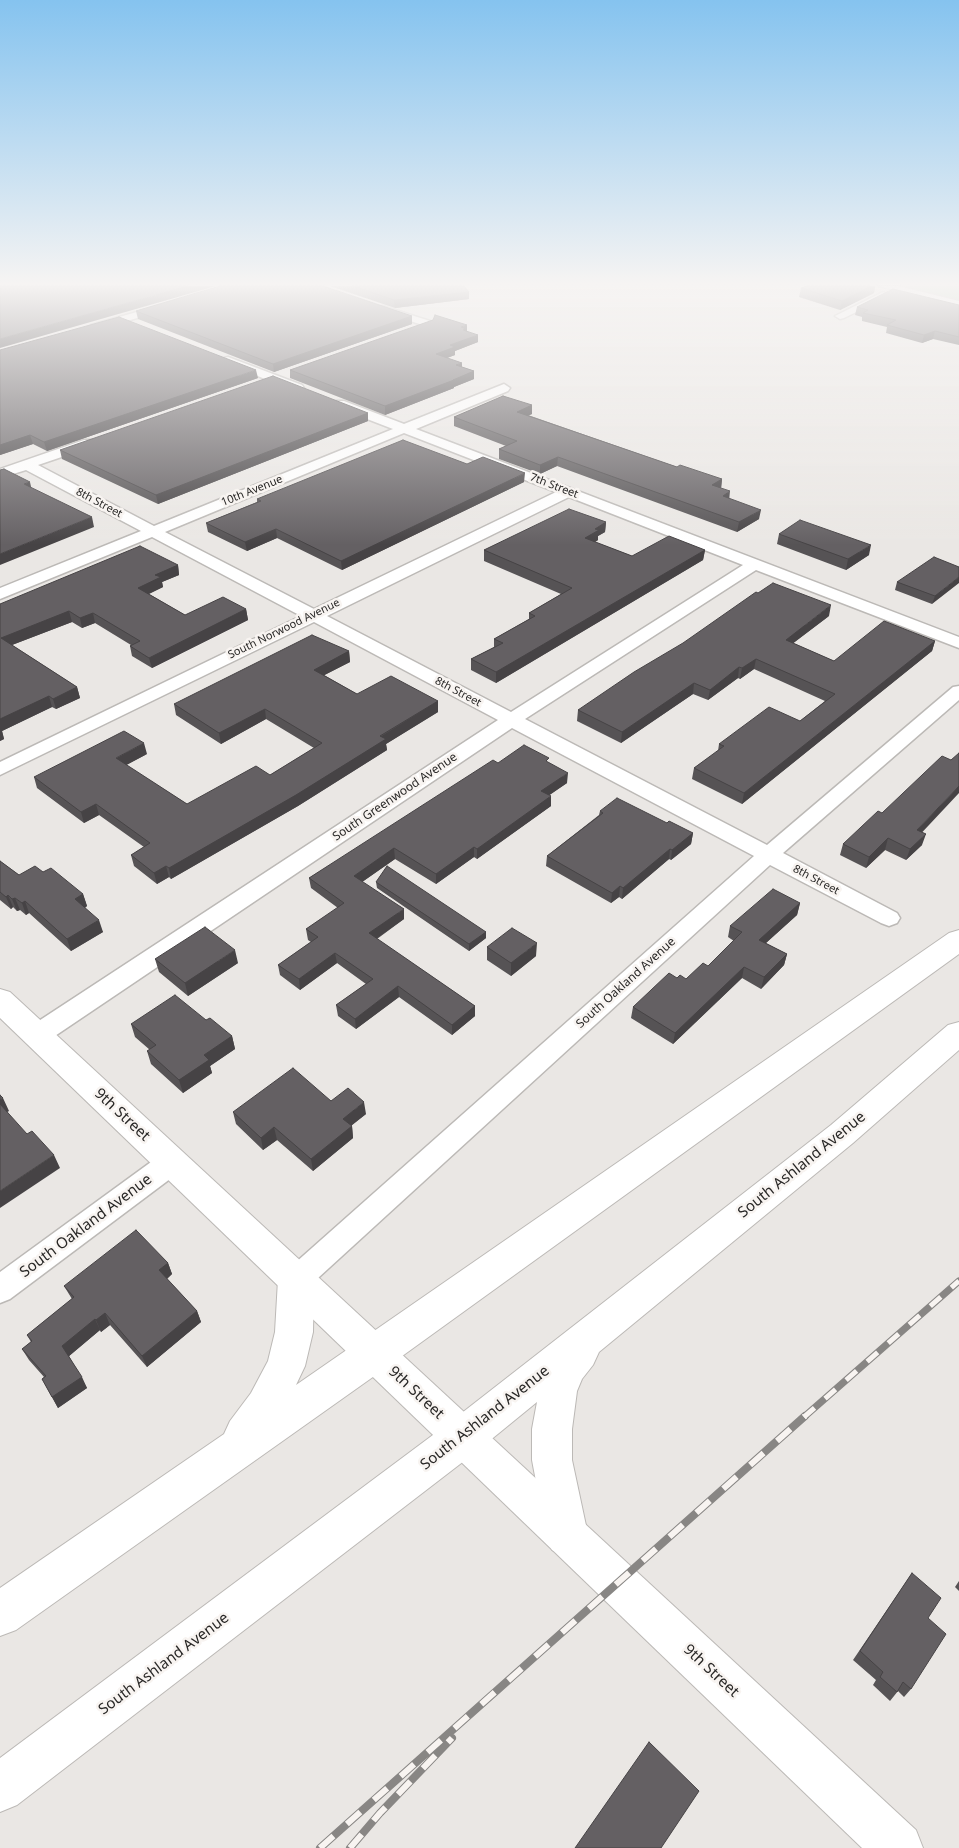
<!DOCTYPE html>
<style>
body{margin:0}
canvas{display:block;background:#eae7e4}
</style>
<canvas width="959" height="1848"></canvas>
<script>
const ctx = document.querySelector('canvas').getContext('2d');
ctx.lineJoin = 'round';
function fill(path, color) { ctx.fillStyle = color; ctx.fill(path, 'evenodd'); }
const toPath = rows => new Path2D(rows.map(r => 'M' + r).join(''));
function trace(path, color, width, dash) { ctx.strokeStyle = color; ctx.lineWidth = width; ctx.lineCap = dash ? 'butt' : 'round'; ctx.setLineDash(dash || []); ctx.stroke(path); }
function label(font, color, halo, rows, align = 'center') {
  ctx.font = font + ' "Noto Sans",sans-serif'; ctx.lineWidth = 5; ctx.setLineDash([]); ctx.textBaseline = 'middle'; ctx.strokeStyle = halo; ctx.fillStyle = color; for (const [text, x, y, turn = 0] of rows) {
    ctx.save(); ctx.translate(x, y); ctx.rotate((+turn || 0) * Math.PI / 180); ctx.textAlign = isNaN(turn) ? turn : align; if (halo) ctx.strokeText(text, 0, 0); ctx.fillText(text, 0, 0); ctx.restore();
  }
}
const green = toPath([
 [884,286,959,286,959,304]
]);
const minor = toPath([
 [879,286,898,286,959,301,959,307,879,286],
 [883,292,888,295,887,297,844,318,840,319,835,316,883,292],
 [165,304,169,305,170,307,169,309,95,330,90,327,91,325,165,304],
 [383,306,433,322,434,324,429,327,379,311,378,309,379,307,383,306],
 [228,357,302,385,304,388,298,392,294,391,224,362,222,360,224,358,228,357],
 [504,384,510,388,508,391,416,429,959,637,959,648,756,570,525,719,767,845,953,687,959,686,959,700,783,853,897,913,900,918,897,923,889,926,881,923,770,865,306,1289,296,1293,286,1289,281,1280,286,1271,754,856,512,728,46,1042,37,1044,28,1042,25,1035,28,1028,498,720,314,622,0,775,0,762,301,616,152,537,0,599,0,588,141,531,26,470,0,478,0,469,84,440,94,440,96,443,94,446,38,465,154,526,393,429,336,407,334,404,336,401,344,401,404,424,504,384],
 [404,433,556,492,314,609,165,532,404,433],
 [569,497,743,565,511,712,327,616,569,497],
 [172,1151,182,1154,186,1162,182,1170,10,1299,0,1303,0,1272,162,1154,172,1151]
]);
const tertiary = toPath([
 [0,989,10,992,916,1830,923,1848,862,1848,0,1018,0,989]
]);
const secondary = toPath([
 [959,930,959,954,387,1367,16,1630,0,1636,0,1588,224,1434,230,1421,251,1393,268,1361,275,1332,278,1280,283,1268,296,1264,309,1268,314,1280,313,1332,305,1366,296,1385,949,933,959,930],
 [959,1022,959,1050,853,1143,599,1352,593,1365,582,1379,577,1391,572,1429,572,1460,588,1535,582,1550,567,1556,552,1550,546,1535,532,1460,532,1429,537,1402,477,1451,17,1805,0,1812,0,1758,449,1423,831,1125,948,1025,959,1022]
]);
const railFar1 = toPath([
 [804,1417,959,1281]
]);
const rail = toPath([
 [320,1848,805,1416],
 [350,1848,380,1813,452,1738]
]);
const wall = toPath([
 [330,286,464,286,469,292,469,299,395,308],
 [807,286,875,286,874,293,840,310,799,297,801,288],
 [959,305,959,345,933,339,922,343,886,333,887,327,862,321,862,317,855,315,857,307],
 [136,311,412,316,412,324,274,372,138,319],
 [467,331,478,342,455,351,455,355,447,358,462,367,474,371,474,379,454,387,454,388,385,415,290,378,290,370],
 [0,350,258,378,47,451,33,444,0,455],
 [532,405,532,414,528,415,677,467,722,479,721,488,729,498,759,519,737,532,557,466,540,474,499,459,499,449,506,446,454,426,454,417],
 [368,413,368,421,158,504,62,459,60,450],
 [467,464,524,482,342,570,277,538,247,551,208,532,206,523,257,502,257,499],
 [606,522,605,532,598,536,598,540,595,542,632,556,705,550,703,560,496,683,471,670,471,659,494,647,494,639,529,619,529,613,561,594,484,561,484,550],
 [779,534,869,555,846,570,777,544],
 [178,565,179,575,162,582,163,587,149,594,185,615,246,609,248,620,152,668,132,656,130,646,131,645,95,623,82,628,72,622,12,645,77,687,80,698,56,709,52,707,2,731,4,739,0,741,0,604],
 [959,567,932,604,895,590,897,582],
 [829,616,793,643,834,661,935,641,932,651,742,804,692,779,694,768,718,751,719,744,800,721,825,701,754,669,740,679,738,678,708,700,693,694,621,743,577,721,578,710],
 [349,651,350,662,324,675,357,694,438,701,438,712,386,744,387,750,298,806,171,879,169,877,157,884,134,866,131,855,144,847,99,815,84,823,37,788,34,777,147,754,126,765,187,804,270,775,314,748,266,719,221,744,176,715,174,704],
 [498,763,549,763,567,783,549,795,551,806,477,859,474,857,436,884,395,859,362,882,404,919,377,939,475,1006,475,1016,452,1035,399,997,356,1029,338,1016,336,1005,366,984,337,963,300,990,280,975,278,965,311,942,308,940,306,929,338,908,311,888,309,878],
 [600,811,667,823,693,833,691,844,671,860,669,859,622,899,619,897,611,903,546,866,547,856,599,815],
 [922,832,922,845,906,860,885,850,866,868,840,855,843,844],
 [0,861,19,875,43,872,83,894,87,906,85,908,103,932,71,951,29,913,26,915,20,910,17,911,13,907,11,909,0,900],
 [376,882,486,932,486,938,469,951,377,888],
 [800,903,797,915,766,943,787,954,784,965,761,989,742,978,673,1044,631,1018,633,1007,677,978,686,979,708,966,734,941,728,937,730,926],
 [487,947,536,956,511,976,487,960],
 [155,959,238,963,188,996,159,972],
 [206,1020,232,1036,235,1049,210,1066,212,1073,183,1093,151,1064,147,1051,150,1050,135,1037,131,1024],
 [331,1101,366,1114,351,1126,352,1126,353,1138,313,1171,277,1140,263,1150,236,1124,233,1112],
 [168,1263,172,1274,167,1279,197,1311,201,1322,147,1367,110,1325,101,1332,100,1330,69,1356,87,1388,58,1408,42,1379,44,1377,29,1360,22,1349,31,1342,27,1335,72,1299,64,1286],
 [912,1573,928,1618,911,1689,904,1697,898,1691,890,1701,873,1685,876,1680,853,1660],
 [959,1581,959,1591,955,1587]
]);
const shadedWall = toPath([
 [188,286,216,286,0,348,0,339],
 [871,286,875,286,874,293,840,310,842,301],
 [469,292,469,299,395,308,394,300],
 [412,316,412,324,274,372,273,364],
 [467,325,467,333,466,333,461,327],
 [935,331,933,339,922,343,924,335],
 [478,335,478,342,455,351,455,355,436,362,436,354,450,345],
 [462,363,462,371,456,365],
 [256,370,258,378,47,451,44,442],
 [474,371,474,379,454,387,454,388,385,415,385,406],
 [532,405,532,414,517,421,517,412],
 [368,413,368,421,158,504,156,495],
 [30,435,33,444,0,455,0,445],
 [558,457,557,466,540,474,540,465],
 [525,473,524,482,342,570,341,561],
 [722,479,721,489,712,485],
 [30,482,32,491,24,484],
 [730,491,729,501,723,496],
 [761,510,759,519,737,532,739,522],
 [92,517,94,527,0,565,0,554],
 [606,522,605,532,598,536,598,540,585,548,585,538,595,529],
 [276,529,277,538,247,551,245,542],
 [871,545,869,555,846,570,848,559],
 [705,550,703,560,496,683,496,672],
 [178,565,179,575,162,582,163,587,140,598,138,588,155,575],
 [959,577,959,583,932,604,935,596],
 [831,605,829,616,783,651,786,640],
 [246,609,248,620,152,668,149,658],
 [69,611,72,622,4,648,1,638],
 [93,613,95,623,82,628,80,618],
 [935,641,932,651,742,804,744,793],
 [349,651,350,662,315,680,314,670],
 [756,659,754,669,740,679,742,668],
 [739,667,738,678,708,700,710,690],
 [694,683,693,694,621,743,622,732],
 [77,687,80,698,56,709,53,699],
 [49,696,52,707,2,731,4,739,0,741,0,719],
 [438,701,438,712,386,744,387,750,298,806,171,879,169,868],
 [265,709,266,719,221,744,219,733],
 [144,743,147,754,119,769,116,758],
 [568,773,567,783,541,801,541,791],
 [959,786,959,793,914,841,917,830],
 [551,796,551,806,477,859,477,849],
 [96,804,99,815,84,823,81,812],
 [693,833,691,844,671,860,672,850],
 [926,834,922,845,906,860,910,849],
 [888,838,885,850,866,868,869,857],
 [474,847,474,857,436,884,436,874],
 [394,848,395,859,355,887,354,876],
 [670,849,669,859,622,899,623,888],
 [166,866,169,877,157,884,154,873],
 [620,886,619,897,611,903,612,893],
 [83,894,87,906,79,911,75,899],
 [8,895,13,907,11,909,6,897],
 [15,898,20,910,17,911,12,899],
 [25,901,29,913,26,915,22,903],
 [800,903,797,915,757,951,759,940],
 [404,909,404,919,370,943,369,933],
 [99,920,103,932,71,951,67,939],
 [486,932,486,938,469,951,469,944],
 [537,943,536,956,511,976,511,963],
 [235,950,238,963,188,996,185,983],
 [335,953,337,963,300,990,299,979],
 [787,954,784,965,761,989,764,977],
 [744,967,742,978,673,1044,675,1033],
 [398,986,399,997,356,1029,355,1019],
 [475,1006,475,1016,452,1035,452,1025],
 [232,1036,235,1049,210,1066,212,1073,183,1093,179,1080,204,1055],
 [3,1098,9,1111,4,1114,0,1106,0,1100],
 [364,1102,366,1114,344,1131,343,1119],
 [352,1126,353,1138,313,1171,311,1159],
 [274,1127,277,1140,263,1150,261,1138],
 [54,1155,60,1168,0,1208,0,1191],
 [168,1263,172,1274,163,1282,159,1270],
 [197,1311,201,1322,147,1367,142,1356],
 [105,1313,110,1325,101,1332,96,1320],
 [95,1319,100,1330,68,1357,62,1346],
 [82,1377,87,1388,58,1408,52,1397]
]);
const building = toPath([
 [0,286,188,286,0,339,0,286],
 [220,286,323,286,412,316,273,364,136,311,220,286],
 [353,286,464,286,469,292,394,300,353,286],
 [807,286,871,286,842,301,801,288,807,286],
 [893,289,959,305,959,337,935,331,924,335,887,325,896,320,863,313,868,310,857,307,893,289],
 [435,315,467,325,461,327,466,329,463,330,478,335,450,345,455,347,436,354,462,363,456,365,474,371,453,380,454,380,385,406,290,370,433,320,435,315],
 [119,317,256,370,44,442,30,435,0,445,0,350,119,317],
 [273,376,368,413,156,495,60,450,273,376],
 [503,396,532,405,517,412,677,467,680,465,722,479,712,485,730,491,723,496,761,510,739,522,558,457,540,465,499,449,517,441,454,417,503,396],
 [403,440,467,464,483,457,525,473,341,561,276,529,245,542,206,523,261,501,257,499,403,440],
 [4,469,30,482,24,484,92,517,0,554,0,470,4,469],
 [569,509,606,522,595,529,599,530,585,538,632,556,669,536,705,550,496,672,471,659,503,643,494,639,535,616,529,613,572,588,484,550,569,509],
 [800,520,871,545,848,559,779,534,800,520],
 [140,546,178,565,155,575,161,577,138,588,185,615,223,597,246,609,149,658,130,646,140,641,93,613,80,618,69,611,1,638,77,687,53,699,49,696,0,719,0,604,140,546],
 [934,557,959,567,959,577,935,596,897,582,934,557],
 [773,583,831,605,786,640,834,661,884,621,935,641,744,793,694,768,724,746,719,744,769,707,800,721,835,694,756,659,742,668,739,667,710,690,694,683,622,732,578,710,634,672,683,643,756,592,758,593,773,583],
 [312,635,349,651,314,670,357,694,391,676,438,701,380,736,386,739,296,795,169,868,166,866,154,873,131,855,150,843,96,804,81,812,34,777,124,731,144,743,116,758,187,804,256,766,270,775,322,743,265,709,219,733,174,704,312,635],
 [524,745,549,758,546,761,568,773,541,791,551,796,477,849,474,847,436,874,394,848,354,876,404,909,369,933,475,1006,452,1025,398,986,355,1019,336,1005,373,979,335,953,299,979,278,965,318,937,306,929,344,903,309,878,493,760,498,763,524,745],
 [959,753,959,786,917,830,926,834,910,849,888,838,869,857,843,844,878,811,882,813,942,756,951,760,959,753],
 [617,798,667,823,669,821,693,833,672,850,670,849,623,888,620,886,612,893,547,856,603,813,600,811,617,798],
 [0,861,19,875,35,866,43,872,51,868,83,894,75,899,99,920,67,939,25,901,22,903,15,898,12,899,8,895,6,897,0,892,0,861],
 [387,866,486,932,469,944,376,882,387,866],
 [773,889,800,903,759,940,787,954,764,977,744,967,675,1033,633,1007,669,973,677,978,680,975,686,979,703,963,708,966,742,932,730,926,773,889],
 [205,927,235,950,185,983,155,959,205,927],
 [512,928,537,943,511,963,487,947,512,928],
 [175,995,206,1020,210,1018,232,1036,204,1055,209,1060,179,1080,147,1051,156,1045,131,1024,175,995],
 [293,1068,331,1101,348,1088,364,1102,343,1119,352,1126,311,1159,274,1127,261,1138,233,1112,293,1068],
 [0,1095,3,1098,0,1100,0,1095],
 [0,1104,27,1134,32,1131,54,1155,0,1191,0,1104],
 [136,1230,168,1263,159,1270,197,1311,142,1356,105,1313,96,1320,95,1319,62,1346,82,1377,52,1397,42,1379,46,1376,22,1349,32,1341,27,1335,74,1297,64,1286,136,1230],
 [912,1573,941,1598,928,1618,946,1634,911,1689,903,1682,897,1692,880,1677,883,1672,860,1651,912,1573],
 [649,1742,699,1791,661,1848,575,1848,649,1742]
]);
const farStreetnames = [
 ["7th Street",554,486,21],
 ["10th Avenue",252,491,-22],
 ["8th Street",99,503,28],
 ["South Norwood Avenue",284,629,-26],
 ["8th Street",458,692,28],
 ["8th Street",816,880,28]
];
const streetNames = [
 ["South Greenwood Avenue",395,797,-34],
 ["South Oakland Avenue",626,983,-42]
];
const nearStreetnames = [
 ["9th Street",122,1115,43],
 ["South Ashland Avenue",802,1165,-39],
 ["South Oakland Avenue",86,1226,-37],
 ["9th Street",416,1393,43],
 ["South Ashland Avenue",485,1418,-38],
 ["South Ashland Avenue",164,1664,-37],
 ["9th Street",711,1671,43]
];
fill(green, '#a9d2ab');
trace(minor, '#bcb9b6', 3);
trace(tertiary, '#bcb9b6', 2);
trace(secondary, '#bcb9b6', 2);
fill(minor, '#fff');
fill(tertiary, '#fff');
fill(secondary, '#fff');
trace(railFar1, '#888684', 7);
trace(rail, '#888684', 8);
trace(railFar1, '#f8f4f1', 5, [14]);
trace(rail, '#f8f4f1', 6, [18]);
fill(wall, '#565355');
fill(shadedWall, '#464345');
fill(building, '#646063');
trace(building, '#464345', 1);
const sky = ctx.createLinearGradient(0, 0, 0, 545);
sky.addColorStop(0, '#85c3ef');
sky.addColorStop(0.52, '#f6f4f3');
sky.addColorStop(1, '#f6f4f300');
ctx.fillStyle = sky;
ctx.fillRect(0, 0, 959, 545);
label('11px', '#282726', '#f8f4f1', farStreetnames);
label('12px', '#282726', '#f8f4f1', streetNames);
label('15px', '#282726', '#f8f4f1', nearStreetnames);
</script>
